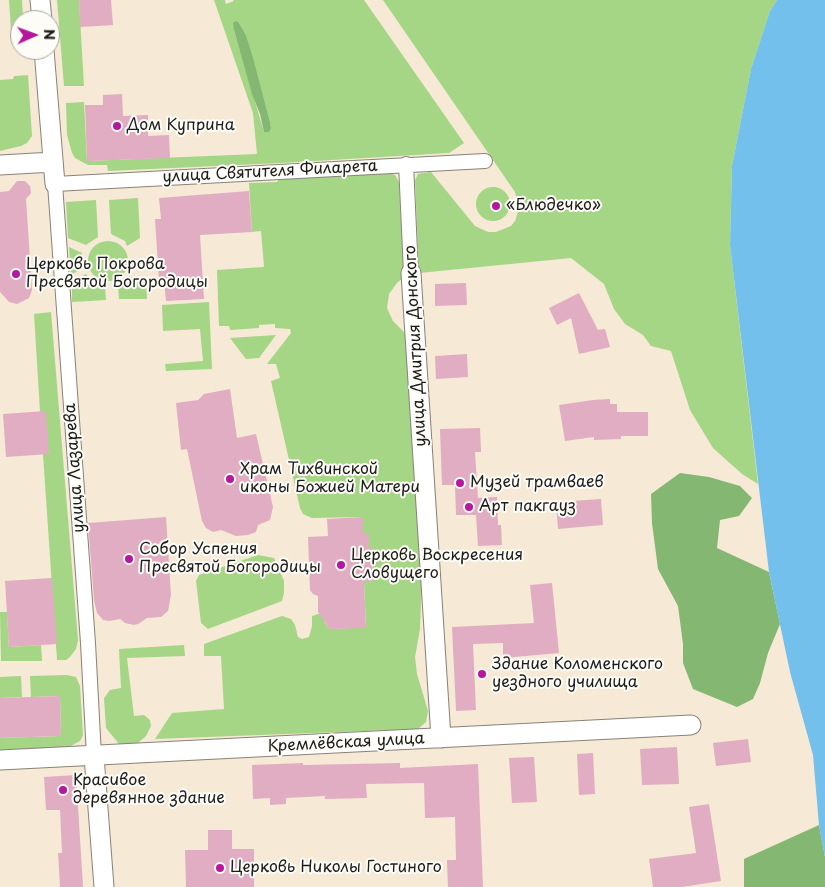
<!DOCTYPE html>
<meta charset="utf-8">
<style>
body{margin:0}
#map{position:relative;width:825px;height:887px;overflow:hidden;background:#f6e9d5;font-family:"Playpen Sans",sans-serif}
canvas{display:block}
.north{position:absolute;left:10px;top:10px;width:50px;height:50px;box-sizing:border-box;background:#fdfcf7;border:1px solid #a3a29f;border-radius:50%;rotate:88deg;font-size:14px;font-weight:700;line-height:20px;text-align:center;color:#1c1c1c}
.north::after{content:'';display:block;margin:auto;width:18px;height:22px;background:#b5179e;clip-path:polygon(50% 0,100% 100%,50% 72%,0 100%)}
</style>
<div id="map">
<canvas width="825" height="887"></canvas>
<div class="north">N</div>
</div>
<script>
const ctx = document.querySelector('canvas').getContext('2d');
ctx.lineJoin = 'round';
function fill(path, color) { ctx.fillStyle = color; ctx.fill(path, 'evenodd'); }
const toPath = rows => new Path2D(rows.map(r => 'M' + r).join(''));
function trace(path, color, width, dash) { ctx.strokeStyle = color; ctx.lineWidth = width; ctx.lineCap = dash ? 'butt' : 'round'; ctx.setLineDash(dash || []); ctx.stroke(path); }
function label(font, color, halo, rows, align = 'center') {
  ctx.font = font + ' "Playpen Sans",sans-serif'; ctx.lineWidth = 4; ctx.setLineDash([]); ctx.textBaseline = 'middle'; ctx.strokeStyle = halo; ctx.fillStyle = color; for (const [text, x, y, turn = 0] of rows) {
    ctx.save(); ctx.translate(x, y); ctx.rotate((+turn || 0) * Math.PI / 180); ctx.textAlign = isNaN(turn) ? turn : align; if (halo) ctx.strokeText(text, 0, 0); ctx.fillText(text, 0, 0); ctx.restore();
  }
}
const green = toPath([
 [9,0,22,0,23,20,20,20,20,30,11,31],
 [57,0,79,0,84,86,64,86],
 [214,0,225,0,226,4,234,1,233,0,364,0,464,143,449,153,281,163,108,171,107,165,88,165,75,158,72,153,67,135,66,103,84,102,87,161,257,154,253,113],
 [239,23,246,35,270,122,271,128,264,132,234,30],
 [383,0,777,0,770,11,751,69,732,166,730,245,758,484,742,474,713,448,690,410,671,351,651,346,643,335,625,324,614,309,604,284,571,258,419,273,415,180,418,174,431,172,475,226,488,232,496,232,511,226,515,221,518,212,518,204,515,192],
 [28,75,32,136,27,143,21,146,0,151,0,80,13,79,14,76],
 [390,173,395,175,399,182,404,277,397,283,389,294,387,308,393,321,408,336,422,572,420,629,415,657,417,674,428,711,426,722,418,729,155,739,172,713,224,709,221,656,204,656,204,644,282,616,291,619,295,625,298,637,302,639,309,637,312,626,312,616,318,614,324,614,325,623,328,627,332,629,366,627,364,582,373,581,372,548,369,548,369,534,363,534,363,517,312,518,303,514,300,508,271,381,280,378,276,364,267,364,291,333,290,329,275,328,275,324,259,325,259,328,230,330,229,326,219,326,217,270,264,267,261,231,252,232,249,183,277,182,279,179],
 '476 204a17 17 0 1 1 34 0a17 17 0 1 1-34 0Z',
 [138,198,140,238,127,246,125,241,111,234,109,200],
 [96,200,98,237,86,245,68,238,66,202],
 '88 261a20 20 0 1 1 40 0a20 20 0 1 1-40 0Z',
 [69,247,82,253,83,268,71,275],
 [86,274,92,282,105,287,106,300,72,302,72,282],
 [128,276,146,283,147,299,119,299,118,285],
 [209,302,212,369,166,371,165,364,203,361,200,329,163,331,162,305],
 [51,312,78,640,76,649,70,657,66,660,57,660,43,454,49,454,40,411,34,314],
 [276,335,259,358,246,359,230,338],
 [258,555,274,558,284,581,284,593,282,601,208,629,201,623,196,581,199,575],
 [0,612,7,612,9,647,41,645,42,661,1,661],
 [184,645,185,656,127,658,134,716,144,715,150,720,151,726,146,736,138,743,124,745,119,744,106,728,104,698,110,690,121,688,119,649],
 [67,675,76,677,80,686,83,735,80,741,69,747,0,750,0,738,61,736,60,696,31,697,30,676],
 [21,676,22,697,0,698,0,677]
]);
const forest = toPath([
 [236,21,239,23,246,35,253,58,270,122,271,128,269,132,264,132,260,114,252,94,234,30,233,23],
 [680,473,709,477,740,486,752,498,739,516,720,520,717,548,769,572,780,624,768,653,760,683,753,699,737,707,693,689,683,663,683,644,678,606,658,569,652,523,651,494],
 [819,825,825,857,825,887,744,887,744,859]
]);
const water = toPath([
 [777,0,825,0,825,857,819,825,813,755,790,672,769,572,730,245,732,166,751,69,770,11]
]);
const building = toPath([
 [79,0,111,0,113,25,80,27],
 [122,94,123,116,148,115,148,136,169,135,170,158,87,161,85,105,103,105,103,95],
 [17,181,25,181,30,186,31,193,26,199,32,290,29,298,17,304,9,302,0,292,0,192,9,191],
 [249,191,252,232,200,235,204,299,166,301,164,280,159,280,155,219,161,219,159,198],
 [466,283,467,305,435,306,435,284],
 [579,293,598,330,605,329,610,347,579,354,571,318,557,325,549,308],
 [467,354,468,377,436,379,435,356],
 [230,389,237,438,256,434,273,507,270,520,258,525,256,532,248,535,236,536,221,530,213,532,206,528,202,521,187,449,181,450,176,403,198,400,204,394],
 [610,399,610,404,617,404,617,412,648,412,648,436,621,436,621,439,594,440,594,437,565,441,559,405,593,400],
 [46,411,49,454,6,457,3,414],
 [480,428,481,452,475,452,478,498,497,497,498,525,501,525,502,545,478,546,476,515,456,515,455,485,442,485,440,429],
 [601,499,603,525,558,529,556,502],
 [166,517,171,595,168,611,161,617,147,618,138,624,134,625,125,623,120,619,109,621,103,620,97,613,94,600,88,523],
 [363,517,363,534,369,534,369,548,372,548,373,582,364,582,366,628,332,629,328,627,318,612,318,596,313,594,310,590,308,537,328,536,327,519],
 [52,578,57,644,9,647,5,581],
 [552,583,559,653,503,658,503,643,473,644,476,710,456,711,452,627,534,623,530,585],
 [60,696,61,736,0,738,0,698],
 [748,739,751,762,716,766,713,743],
 [677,747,679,784,642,785,640,749],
 [593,753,595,794,579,795,577,754],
 [534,757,537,802,512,803,509,758],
 [303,763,303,765,400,763,400,768,478,764,483,887,448,887,447,860,456,860,455,817,425,818,424,783,366,784,367,798,325,799,325,796,286,798,286,804,270,805,270,798,253,799,252,765],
 [76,775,83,887,60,887,58,853,62,853,60,810,46,810,44,777],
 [709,804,721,881,682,887,653,887,649,859,696,853,689,807],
 [208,830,232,830,232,849,254,849,254,887,186,887,185,850,208,850]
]);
const pedestrian = toPath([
 [406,164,411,273],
 [94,756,88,643,55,184,485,161]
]);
const minor = toPath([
 [40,0,42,20],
 [44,50,55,184],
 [0,165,53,162],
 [411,273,441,738],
 [94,756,104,887],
 [0,760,691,725]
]);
const markers = [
 [117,126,5,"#b5179e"],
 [496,206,5,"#b5179e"],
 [16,274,5,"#b5179e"],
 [230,479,5,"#b5179e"],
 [460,483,5,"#b5179e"],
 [469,507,5,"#b5179e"],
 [129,559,5,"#b5179e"],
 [341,565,5,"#b5179e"],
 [482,674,5,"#b5179e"],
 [63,790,5,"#b5179e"],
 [220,868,5,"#b5179e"]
];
const poiNames = [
 ["Дом Куприна",127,126],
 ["«Блюдечко»",506,206],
 ["Церковь Покрова",26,265],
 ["Пресвятой Богородицы",26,283],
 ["Храм Тихвинской",240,470],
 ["иконы Божией Матери",240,488],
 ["Музей трамваев",470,483],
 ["Арт пакгауз",479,507],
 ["Собор Успения",139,550],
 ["Пресвятой Богородицы",139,568],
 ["Церковь Воскресения",351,556],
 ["Словущего",351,574],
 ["Здание Коломенского",492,665],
 ["уездного училища",492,683],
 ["Красивое",73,781],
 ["деревянное здание",73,799],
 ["Церковь Николы Гостиного",230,868]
];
const streetNames = [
 ["улица Святителя Филарета",270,172,-3],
 ["улица Дмитрия Донского",416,346,-93],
 ["улица Лазарева",75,468,-94],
 ["Кремлёвская улица",346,743,-3]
];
fill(green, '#a4d685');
fill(forest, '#83b772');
fill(water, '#73c0ed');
fill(building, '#e1adc3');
trace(pedestrian, '#898278', 16);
trace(minor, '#898278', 21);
trace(pedestrian, '#fff', 14);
trace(minor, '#fff', 19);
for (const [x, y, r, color] of markers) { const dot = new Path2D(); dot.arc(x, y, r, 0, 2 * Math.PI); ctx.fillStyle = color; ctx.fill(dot); trace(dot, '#fdfcf7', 2); }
label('16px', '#1c1c1c', '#fdfcf7', poiNames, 'left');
label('16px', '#1c1c1c', '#fdfcf7', streetNames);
</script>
